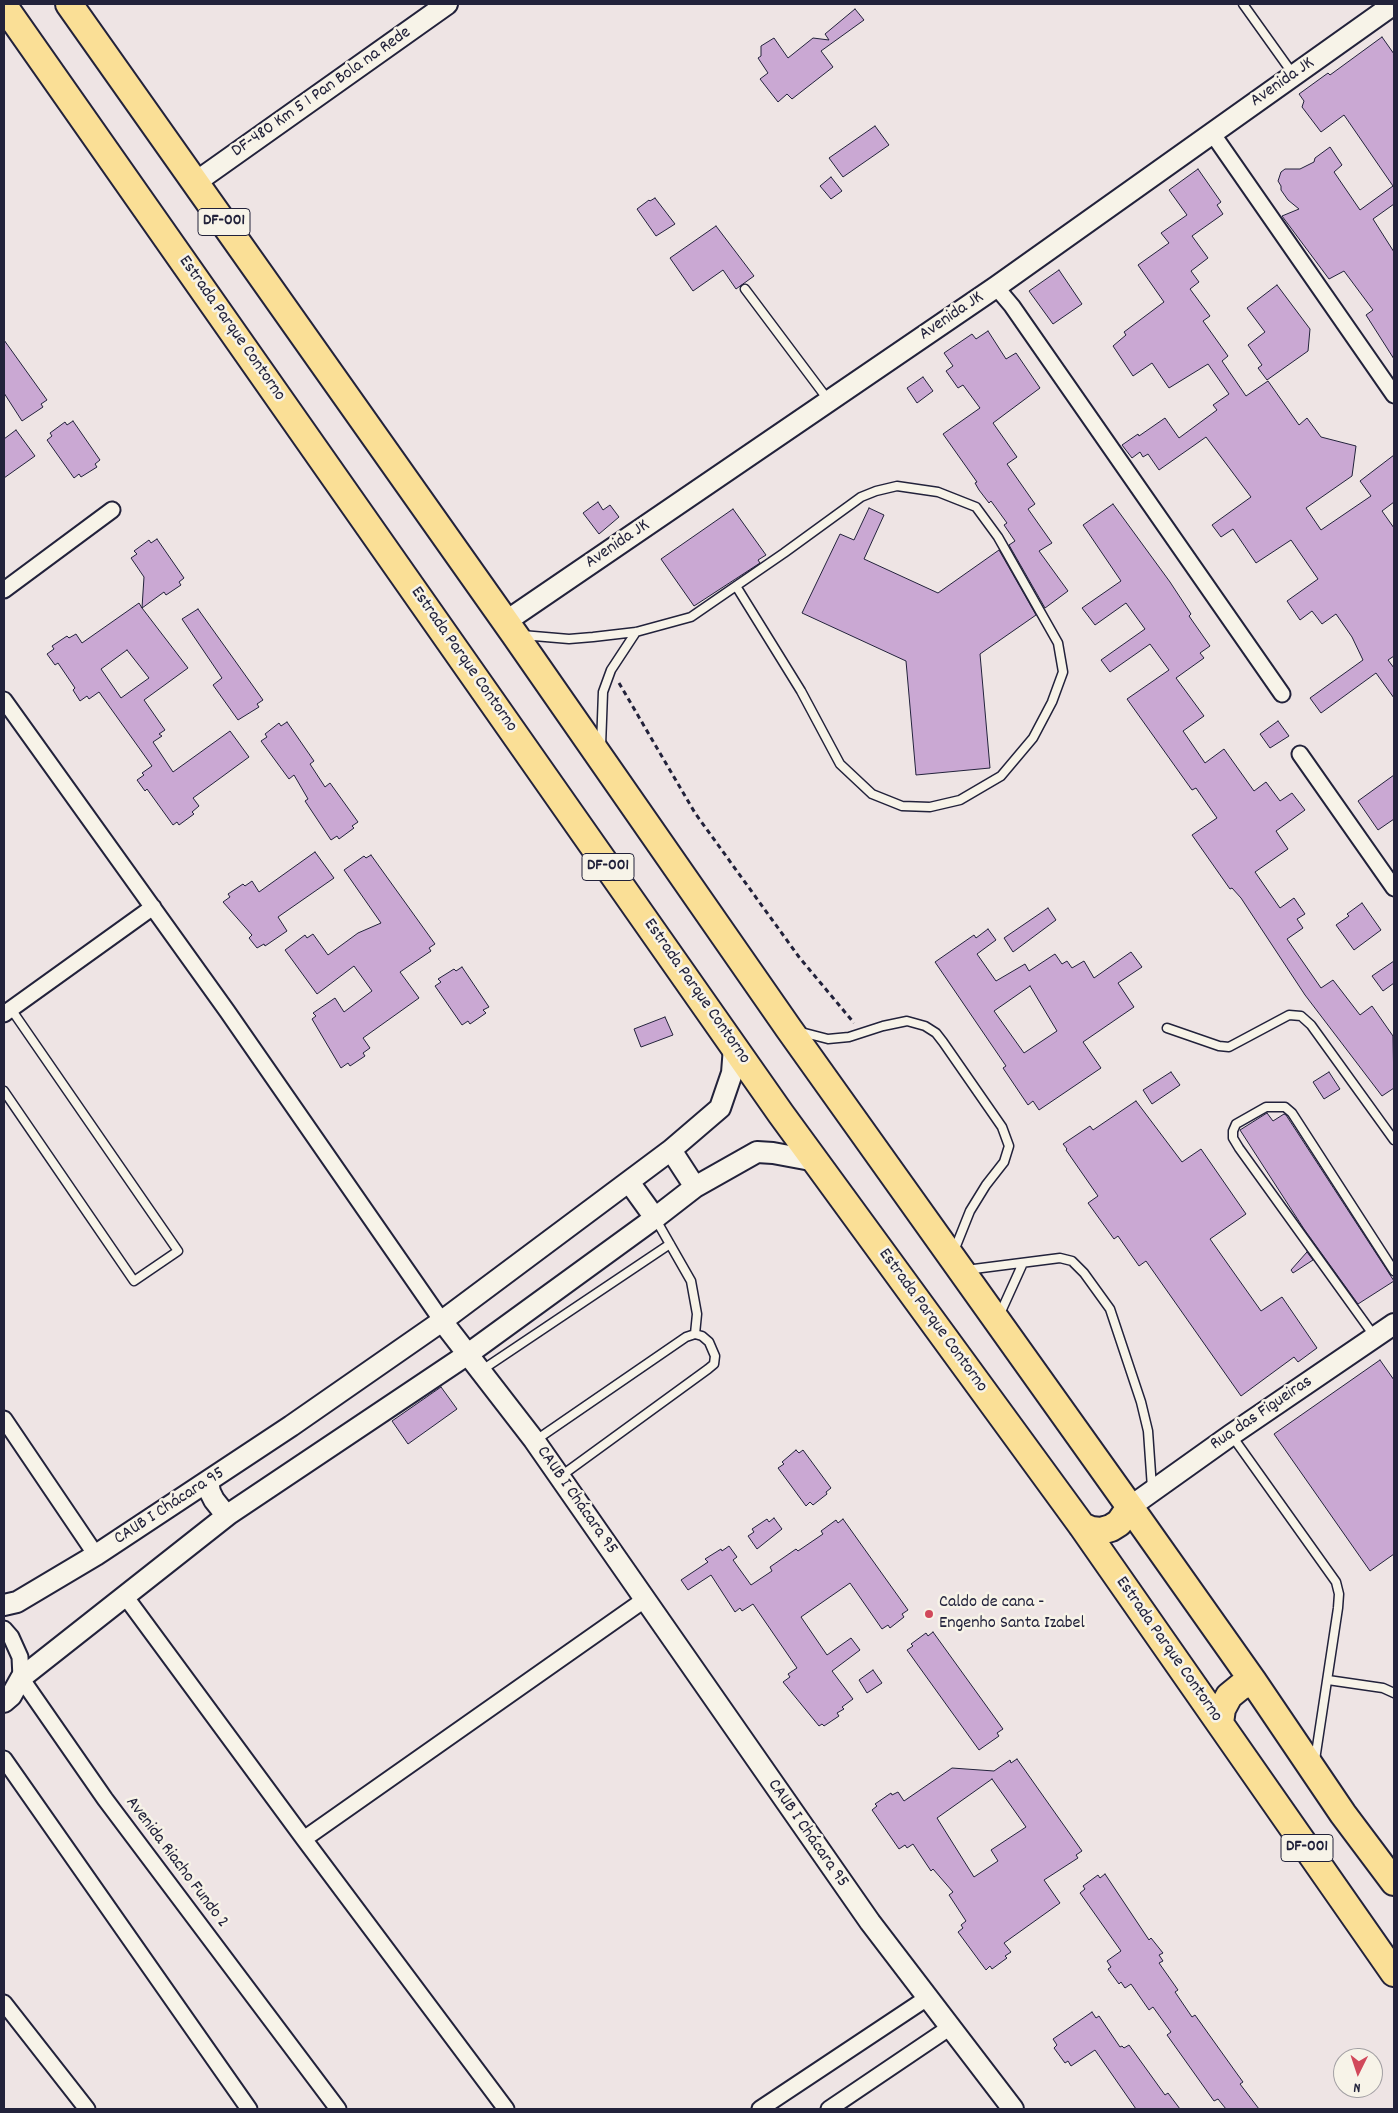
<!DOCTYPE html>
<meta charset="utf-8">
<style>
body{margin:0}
#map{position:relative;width:1398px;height:2113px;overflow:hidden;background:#eee4e4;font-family:Dekko,sans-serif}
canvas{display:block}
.frame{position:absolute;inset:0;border:5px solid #22223b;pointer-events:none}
.north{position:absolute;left:1333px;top:2048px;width:50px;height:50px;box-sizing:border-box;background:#f7f3e8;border:1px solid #a29fa3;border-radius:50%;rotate:184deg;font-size:14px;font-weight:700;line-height:20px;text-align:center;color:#22223b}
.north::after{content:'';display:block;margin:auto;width:18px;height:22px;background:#d1495b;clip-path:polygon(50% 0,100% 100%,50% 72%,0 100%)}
</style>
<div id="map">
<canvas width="1398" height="2113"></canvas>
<div class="frame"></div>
<div class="north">N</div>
</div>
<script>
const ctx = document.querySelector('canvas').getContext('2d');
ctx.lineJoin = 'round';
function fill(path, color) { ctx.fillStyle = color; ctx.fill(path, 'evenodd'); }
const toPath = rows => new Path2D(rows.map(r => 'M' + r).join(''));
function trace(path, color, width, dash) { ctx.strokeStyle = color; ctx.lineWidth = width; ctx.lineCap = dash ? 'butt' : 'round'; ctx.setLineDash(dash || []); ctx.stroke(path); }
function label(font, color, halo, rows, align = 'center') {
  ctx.font = font + ' Dekko,sans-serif'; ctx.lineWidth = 5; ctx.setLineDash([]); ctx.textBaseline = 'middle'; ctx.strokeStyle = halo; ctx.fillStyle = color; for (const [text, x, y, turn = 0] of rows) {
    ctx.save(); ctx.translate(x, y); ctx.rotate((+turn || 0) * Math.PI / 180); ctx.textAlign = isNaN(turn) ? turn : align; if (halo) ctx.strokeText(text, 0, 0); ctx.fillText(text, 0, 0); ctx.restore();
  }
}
const building = toPath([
 [855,9,864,20,821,51,833,67,792,99,787,94,778,102,760,79,768,73,758,58,761,56,761,46,774,38,788,58,813,38,829,40,825,34,855,9],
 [1382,37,1394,54,1394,204,1373,219,1394,252,1394,359,1366,315,1373,310,1344,271,1329,279,1282,216,1299,209,1288,200,1281,190,1281,186,1278,181,1281,172,1285,169,1300,169,1314,162,1315,158,1330,147,1342,165,1334,172,1360,210,1393,186,1344,115,1321,132,1302,107,1304,101,1299,94,1328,73,1330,75,1382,37],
 [875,126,889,145,843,177,829,158,875,126],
 [1198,169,1221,202,1217,205,1223,214,1192,236,1208,258,1191,271,1199,282,1190,289,1210,316,1203,321,1228,356,1222,361,1246,396,1268,381,1299,425,1307,418,1321,437,1356,446,1352,476,1306,508,1321,530,1371,496,1360,481,1394,455,1394,502,1382,511,1394,528,1394,656,1388,660,1394,668,1394,698,1376,673,1321,713,1310,698,1363,660,1352,637,1336,614,1322,624,1312,611,1300,620,1287,601,1318,579,1291,540,1256,563,1233,529,1221,537,1212,525,1251,497,1206,437,1159,470,1148,454,1143,457,1140,452,1132,458,1122,445,1138,434,1139,436,1165,418,1179,438,1217,410,1213,405,1229,394,1208,364,1169,388,1152,363,1133,376,1113,346,1126,335,1124,332,1164,302,1138,265,1169,243,1161,233,1187,215,1169,190,1198,169],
 [831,177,842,191,831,199,820,186,831,177],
 [655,198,675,224,656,236,637,209,649,200,650,201,655,198],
 [716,226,754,276,736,289,723,270,693,291,670,258,716,226],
 [1059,270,1082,304,1053,324,1029,291,1059,270],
 [1277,285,1310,329,1308,351,1267,380,1258,368,1262,365,1248,345,1265,332,1247,308,1277,285],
 [988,331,1006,359,1016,353,1040,388,993,423,1017,457,1007,464,1035,504,1028,509,1052,543,1039,551,1068,591,1045,608,1009,545,1015,541,1004,525,1007,523,991,501,989,503,979,490,975,483,977,482,943,434,980,408,963,385,958,388,946,371,953,366,944,353,972,334,976,339,988,331],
 [4,340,47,400,41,404,43,407,22,421,4,393,4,340],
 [923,377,933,391,917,403,907,388,923,377],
 [73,421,100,460,95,464,97,467,81,477,79,474,74,478,47,440,52,436,50,433,65,422,67,425,73,421],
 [16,430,35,456,4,478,4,439,16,430],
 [598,502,603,510,610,505,619,517,599,534,583,513,598,502],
 [1113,504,1170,582,1191,614,1189,616,1210,646,1200,653,1204,658,1176,678,1204,716,1183,731,1205,763,1224,749,1254,791,1266,782,1280,801,1292,793,1305,810,1276,831,1288,849,1255,872,1280,908,1294,898,1305,914,1297,919,1303,928,1287,939,1321,988,1333,980,1360,1015,1372,1006,1393,1036,1394,1088,1382,1096,1305,995,1241,898,1232,888,1230,889,1192,835,1217,818,1196,788,1192,790,1127,699,1169,670,1150,644,1110,672,1101,660,1145,629,1126,603,1095,625,1082,608,1121,581,1083,525,1113,504],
 [869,508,884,515,864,559,938,593,999,550,1036,615,980,654,990,768,916,775,906,661,802,613,840,534,854,540,869,508],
 [733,509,766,555,758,560,760,563,694,606,661,559,733,509],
 [157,539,184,578,179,582,181,585,166,595,164,592,142,608,188,668,144,700,165,730,159,734,162,736,153,742,173,772,230,731,249,757,193,798,199,806,192,812,194,814,179,825,177,822,173,825,147,789,145,791,137,780,144,775,142,773,152,766,99,692,89,699,87,696,80,701,73,690,75,688,58,663,55,665,47,654,54,649,52,646,67,636,69,638,76,634,82,643,139,603,142,608,144,577,131,558,137,554,134,551,149,540,151,543,157,539],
 [127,650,149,678,121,698,101,669,127,650],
 [198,609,263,700,257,704,259,707,238,720,213,685,222,678,182,619,198,609],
 [1278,721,1289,736,1270,748,1260,734,1278,721],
 [287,722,314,761,310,764,325,787,330,783,358,822,352,826,354,828,339,839,337,836,331,840,305,801,308,799,294,775,289,779,261,741,267,737,265,734,279,723,281,726,287,722],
 [1394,775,1394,819,1378,830,1358,801,1394,775],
 [315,852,334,878,278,917,287,931,265,946,264,944,257,948,249,938,252,935,223,902,230,897,228,894,243,884,245,886,252,881,259,892,315,852],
 [371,855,435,944,429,948,431,951,400,972,419,998,363,1038,370,1048,363,1053,365,1056,350,1066,348,1063,341,1068,312,1019,316,1016,313,1013,335,998,344,1012,372,991,354,966,317,994,285,950,305,935,307,938,313,934,328,955,358,933,381,923,344,870,364,856,366,858,371,855],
 [1362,903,1381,930,1354,950,1336,925,1349,916,1347,914,1362,903],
 [1048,908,1056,920,1013,952,1004,938,1048,908],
 [988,929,996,940,977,954,996,981,1025,964,1029,971,1055,954,1062,964,1067,961,1072,968,1084,961,1094,978,1131,952,1142,967,1118,983,1134,1007,1083,1042,1101,1068,1039,1110,1033,1101,1028,1105,1005,1071,1003,1068,1006,1066,935,962,974,935,976,938,988,929],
 [1030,986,1057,1031,1024,1053,994,1011,1030,986],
 [1394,961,1394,983,1383,991,1372,976,1394,961],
 [462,967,489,1007,483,1010,486,1013,470,1024,468,1021,462,1025,435,986,441,982,438,979,454,969,456,971,462,967],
 [665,1017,673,1035,641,1047,634,1029,665,1017],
 [1171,1072,1180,1085,1152,1104,1143,1090,1171,1072],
 [1329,1072,1340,1089,1324,1099,1313,1082,1329,1072],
 [1136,1101,1182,1162,1201,1149,1246,1214,1210,1239,1261,1311,1282,1297,1317,1348,1298,1362,1294,1357,1241,1396,1146,1261,1139,1266,1118,1236,1114,1239,1088,1203,1098,1196,1066,1150,1067,1149,1063,1144,1090,1126,1093,1130,1136,1101],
 [1267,1113,1273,1121,1284,1114,1286,1115,1394,1281,1358,1304,1304,1229,1240,1130,1267,1113],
 [1307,1252,1313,1260,1293,1273,1291,1270,1307,1252],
 [1380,1360,1394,1380,1394,1554,1370,1571,1274,1434,1380,1360],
 [441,1387,457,1409,408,1444,392,1421,441,1387],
 [796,1450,799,1453,803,1450,831,1488,826,1492,827,1494,813,1505,810,1502,806,1506,778,1468,784,1464,782,1462,796,1450],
 [774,1518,782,1529,757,1549,748,1536,754,1532,752,1529,767,1519,769,1522,774,1518],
 [843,1519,908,1610,902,1614,904,1617,890,1628,888,1625,882,1629,850,1583,801,1617,827,1655,851,1638,860,1650,832,1671,853,1699,842,1707,844,1709,837,1713,839,1716,824,1726,822,1724,819,1726,783,1682,790,1677,788,1674,797,1668,753,1604,742,1611,740,1608,735,1612,711,1575,688,1590,681,1580,708,1562,705,1559,721,1549,722,1551,729,1546,737,1557,733,1560,751,1585,772,1571,770,1567,796,1549,798,1551,823,1534,821,1531,836,1520,838,1523,843,1519],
 [933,1632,1003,1729,997,1733,999,1736,979,1750,907,1650,913,1646,911,1644,926,1633,928,1636,933,1632],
 [873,1670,882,1683,867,1693,859,1680,873,1670],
 [1017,1759,1082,1851,1076,1855,1078,1858,1044,1880,1060,1903,1004,1943,1011,1952,1005,1956,1007,1958,992,1969,990,1966,986,1970,958,1932,963,1928,961,1925,966,1921,949,1895,953,1892,933,1869,931,1871,913,1844,907,1848,905,1845,899,1849,872,1810,877,1806,875,1804,891,1793,892,1795,898,1792,904,1801,952,1768,994,1771,1010,1760,1011,1763,1017,1759],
 [992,1779,1026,1827,991,1850,998,1861,974,1877,937,1818,992,1779],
 [1105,1874,1149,1940,1151,1938,1163,1953,1159,1955,1163,1961,1159,1963,1178,1990,1175,1992,1192,2017,1195,2015,1235,2071,1243,2082,1240,2084,1259,2109,1226,2109,1218,2099,1214,2101,1167,2035,1171,2032,1153,2007,1149,2010,1131,1984,1125,1988,1121,1982,1119,1984,1108,1969,1111,1967,1107,1961,1121,1951,1080,1893,1085,1889,1083,1886,1098,1875,1100,1878,1105,1874],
 [1092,2012,1096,2018,1099,2016,1120,2047,1122,2046,1124,2048,1129,2045,1165,2095,1168,2093,1180,2109,1136,2109,1095,2050,1071,2066,1068,2061,1065,2063,1054,2048,1057,2045,1053,2039,1092,2012]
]);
const path = toPath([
 [619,683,695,813,799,957,854,1023]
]);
const service = toPath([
 [1243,4,1293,74],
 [745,289,829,401],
 [522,635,569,639,593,637,636,632,691,617,736,586,784,553,861,497,876,491,897,486,938,492,976,507,998,537,1058,643,1063,672,1052,702,1033,738,1001,776,960,800,930,807,902,806,872,794,840,764,801,691,736,586],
 [601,746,603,692,611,670,636,632],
 [1167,1028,1219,1046,1229,1047,1289,1015,1301,1016,1311,1025,1394,1140],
 [801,1032,828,1039,849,1037,883,1026,907,1021,925,1026,936,1033,943,1042,1002,1127,1009,1146,1004,1162,986,1185,970,1211,954,1251],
 [4,1091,134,1281,178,1251,11,1009],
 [655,1218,691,1281,697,1314,695,1334],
 [966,1270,1060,1258,1072,1261,1084,1273,1110,1309,1141,1402,1148,1431,1152,1488],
 [999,1316,1023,1263],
 [1375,1337,1239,1148,1233,1138,1233,1131,1236,1124,1266,1107,1285,1107,1292,1113,1394,1271],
 [482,1370,670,1244],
 [1232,1436,1336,1582,1339,1594,1338,1608,1315,1760],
 [536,1440,686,1337,695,1334,702,1336,709,1342,715,1356,714,1364,708,1369,561,1476],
 [1328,1680,1383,1688,1394,1693]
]);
const minor = toPath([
 [1212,133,1394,395],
 [996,287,1012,306,1282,694],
 [4,590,112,510],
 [4,700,227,1011,442,1321],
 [1300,754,1394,888],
 [4,1014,153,907],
 [4,1419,96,1555],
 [125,1596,304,1839,506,2109],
 [4,1629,11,1637,20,1657,21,1678,105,1799,338,2109],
 [4,1759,249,2109],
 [304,1839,644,1600],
 [4,2003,87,2109],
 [760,2109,927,1998],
 [829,2109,949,2028]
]);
const tertiary = toPath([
 [196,182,447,4],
 [505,622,996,287,1394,4],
 [671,1150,695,1187],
 [629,1182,655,1218],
 [442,1321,534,1440,870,1922,1013,2109],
 [208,1482,210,1492,214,1500,222,1510,229,1514],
 [1130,1507,1231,1435,1394,1324],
 [4,1605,17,1602,96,1555,291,1426,442,1321,671,1150,720,1108,732,1073,734,1047],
 [4,1702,11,1696,21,1678,229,1514,468,1354,655,1218,695,1187,757,1152,773,1153,816,1161]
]);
const trunk = toPath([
 [69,4,515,635,789,1029,1130,1507,1253,1681,1343,1814,1394,1882],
 [4,6,781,1114,1082,1526,1394,1973],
 [1082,1526,1091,1530,1101,1531,1111,1528,1119,1523,1130,1507],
 [1220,1723,1222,1709,1229,1696,1240,1687,1253,1681]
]);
const markers = [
 [929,1614,5,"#d1495b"]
];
const shields = [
 [224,222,52],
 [608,867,52],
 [1307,1848,52]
];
const shieldNames = [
 ["DF-001",224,222],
 ["DF-001",608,867],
 ["DF-001",1307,1848]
];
const streetNames = [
 ["Avenida JK",1283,83,-35],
 ["DF-480 Km 5 1 Pan Bola na Rede",322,93,-35],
 ["Avenida JK",952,317,-34],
 ["Estrada Parque Contorno",231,329,55],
 ["Avenida JK",618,545,-34],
 ["Estrada Parque Contorno",463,660,55],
 ["Estrada Parque Contorno",696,992,55],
 ["Estrada Parque Contorno",932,1321,54],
 ["Rua das Figueiras",1262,1414,-34],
 ["CAUB I Chácara 95",576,1501,55],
 ["CAUB I Chácara 95",170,1507,-33],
 ["Estrada Parque Contorno",1168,1650,55],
 ["CAUB I Chácara 95",807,1834,55],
 ["Avenida Riacho Fundo 2",176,1863,53]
];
const poiNames = [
 ["Caldo de cana -",939,1604],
 ["Engenho Santa Izabel",939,1625]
];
fill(building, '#caa8d3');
trace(building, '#22223b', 1);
trace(service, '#22223b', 11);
trace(minor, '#22223b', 19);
trace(tertiary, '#22223b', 24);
trace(trunk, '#22223b', 30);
trace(path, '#22223b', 3, [5, 4]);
trace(service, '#f7f3e8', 8);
trace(minor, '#f7f3e8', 15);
trace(tertiary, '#f7f3e8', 20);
trace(trunk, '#fadf96', 26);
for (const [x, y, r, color] of markers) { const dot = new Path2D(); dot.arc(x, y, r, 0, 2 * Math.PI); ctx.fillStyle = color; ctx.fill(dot); trace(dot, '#f7f3e8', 2); }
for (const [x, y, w] of shields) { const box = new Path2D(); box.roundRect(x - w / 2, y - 13.5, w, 27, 4); ctx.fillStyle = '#f7f3e8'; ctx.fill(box); trace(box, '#22223b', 1); }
label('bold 16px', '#22223b', null, shieldNames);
label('18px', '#22223b', '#f7f3e8', streetNames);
label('18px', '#22223b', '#f7f3e8', poiNames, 'left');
</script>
